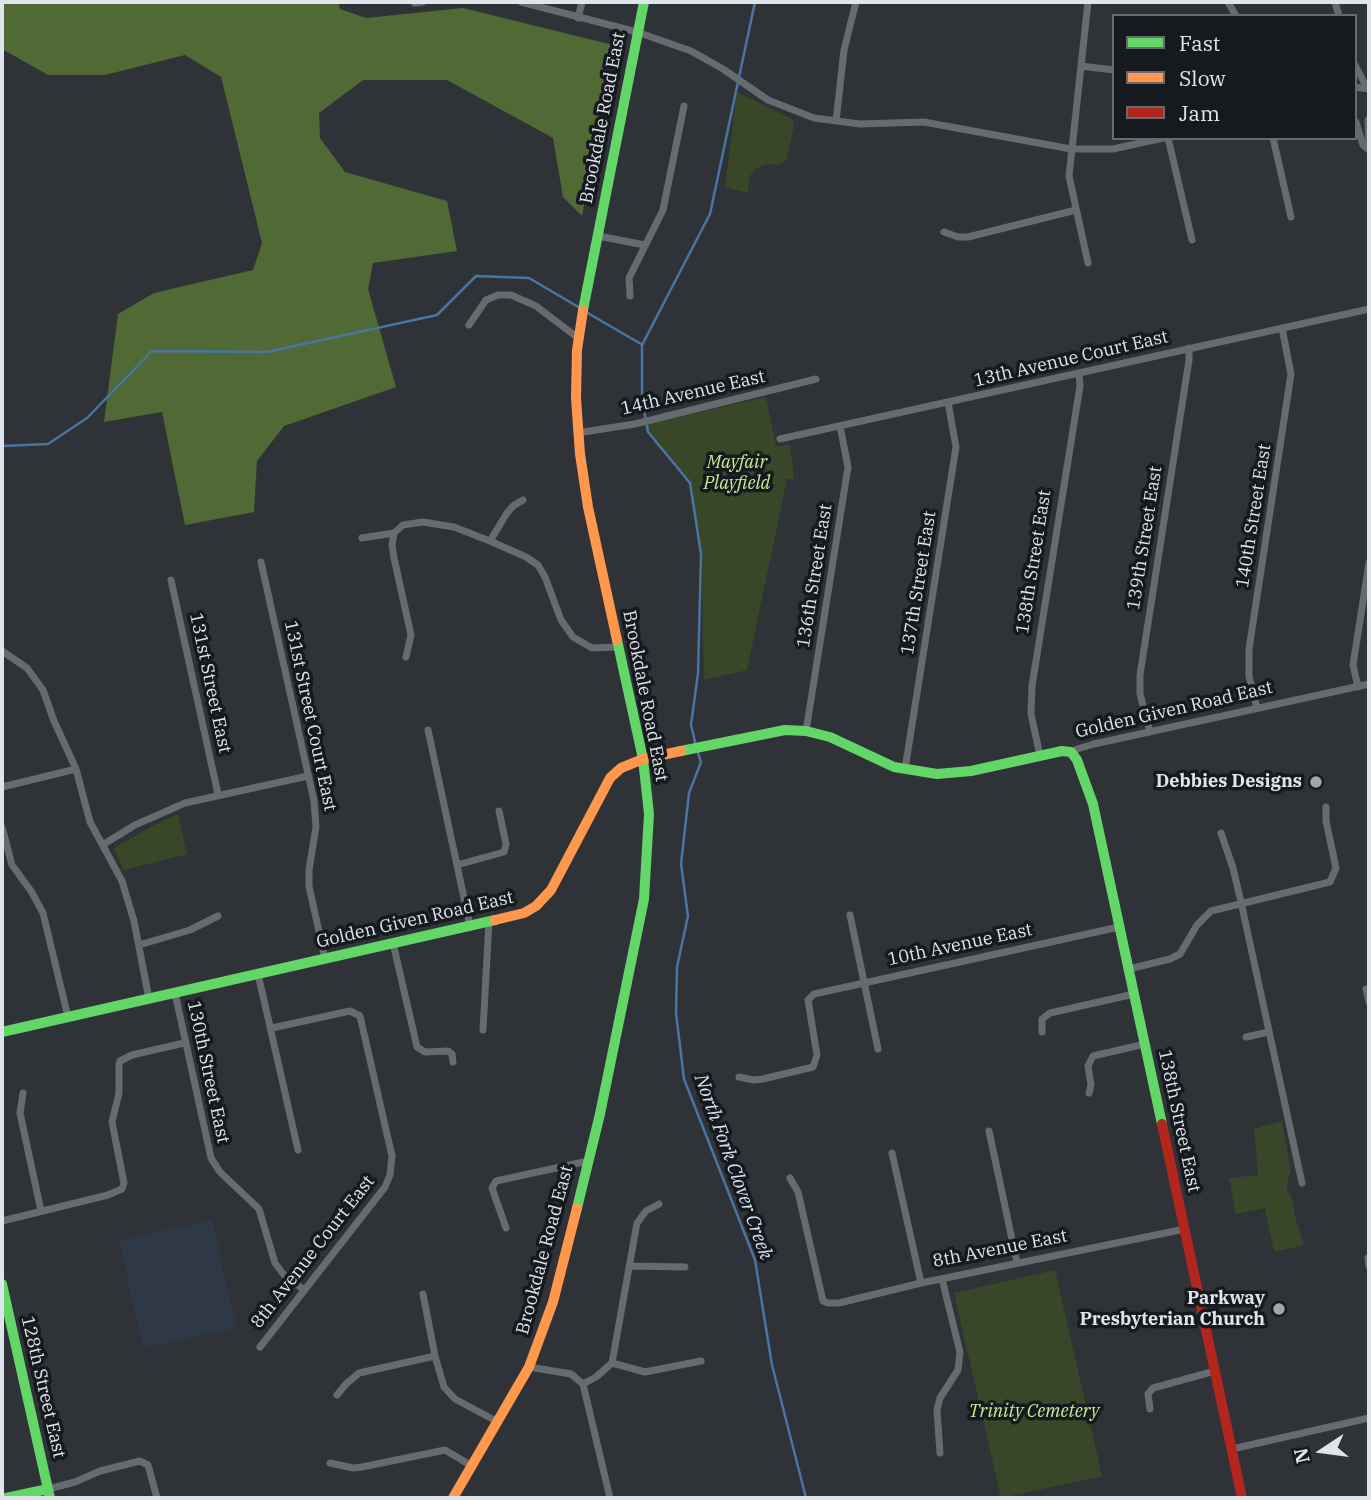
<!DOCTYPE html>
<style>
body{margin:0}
#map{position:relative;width:1371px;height:1500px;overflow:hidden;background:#2f3338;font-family:"IBM Plex Serif",serif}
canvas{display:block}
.frame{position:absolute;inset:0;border:4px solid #e0e4eb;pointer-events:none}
.legend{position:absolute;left:1112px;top:14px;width:245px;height:126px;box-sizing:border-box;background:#161a1e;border:2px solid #676b70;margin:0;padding:9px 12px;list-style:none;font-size:21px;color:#e0e4eb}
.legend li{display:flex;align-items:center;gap:14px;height:35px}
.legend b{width:35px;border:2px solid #676b70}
.north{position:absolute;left:1287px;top:1416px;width:70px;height:70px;-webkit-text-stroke:5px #161a1e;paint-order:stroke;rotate:257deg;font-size:19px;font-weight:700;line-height:28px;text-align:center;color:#e0e4eb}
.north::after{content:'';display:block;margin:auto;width:24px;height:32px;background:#e0e4eb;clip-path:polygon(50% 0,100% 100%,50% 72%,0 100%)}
</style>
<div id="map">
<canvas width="1371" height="1500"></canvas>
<div class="frame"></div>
<ul class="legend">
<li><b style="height:9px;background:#63d668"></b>Fast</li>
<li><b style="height:9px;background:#ff974d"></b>Slow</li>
<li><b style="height:9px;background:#b3261e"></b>Jam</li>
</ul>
<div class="north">N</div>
</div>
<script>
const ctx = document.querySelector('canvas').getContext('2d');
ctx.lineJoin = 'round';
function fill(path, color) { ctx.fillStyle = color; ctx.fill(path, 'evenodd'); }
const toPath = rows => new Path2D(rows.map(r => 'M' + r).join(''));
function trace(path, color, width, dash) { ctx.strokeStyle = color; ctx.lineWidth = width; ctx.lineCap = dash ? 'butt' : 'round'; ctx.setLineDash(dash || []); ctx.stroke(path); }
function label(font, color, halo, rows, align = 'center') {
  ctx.font = font + ' "IBM Plex Serif",serif'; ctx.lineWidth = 7; ctx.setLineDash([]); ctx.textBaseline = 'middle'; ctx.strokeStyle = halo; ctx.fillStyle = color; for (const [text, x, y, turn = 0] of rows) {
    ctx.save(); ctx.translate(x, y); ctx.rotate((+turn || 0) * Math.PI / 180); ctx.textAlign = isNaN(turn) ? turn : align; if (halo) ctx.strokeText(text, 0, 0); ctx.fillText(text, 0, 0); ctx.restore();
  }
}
const built = toPath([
 [212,1220,236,1328,143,1348,119,1240]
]);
const green = toPath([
 [737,92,792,119,794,125,787,159,780,164,764,165,755,169,749,177,748,193,725,187],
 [766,397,776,446,790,445,794,479,787,479,747,670,704,680,701,554,690,483,648,432,647,424],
 [178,814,187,854,124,870,114,849,116,847,154,825],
 [1282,1121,1291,1171,1288,1178,1287,1190,1291,1196,1296,1220,1304,1245,1274,1252,1265,1208,1236,1214,1229,1178,1258,1175,1254,1129],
 [1055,1270,1102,1476,1001,1498,954,1293]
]);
const forest = toPath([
 [2,2,338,2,340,9,366,18,463,8,613,45,582,216,563,197,553,138,447,80,363,80,319,113,320,138,345,172,447,201,457,251,373,263,368,289,396,387,284,426,257,461,254,512,185,525,162,412,104,422,118,314,154,293,253,270,262,243,221,77,185,55,105,75,48,75,2,49]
]);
const stream = toPath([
 [586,312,641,344],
 [2,446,48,444,87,418,152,351,267,352,437,315,476,276,529,278,580,308],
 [696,746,691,725,698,673,701,554,690,483,648,432,642,398,642,345,710,214,755,2],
 [698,753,701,762,689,793,681,864,688,916,677,967,676,1013,684,1079,755,1260,772,1365,806,1498]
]);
const street = toPath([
 [521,2,637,32,691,51,723,69,768,100,814,118,860,124,924,122,1071,149,1113,149,1163,138],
 [1088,2,1069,176,1088,263],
 [1228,2,1236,16],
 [1335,2,1339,16],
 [415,3,423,2],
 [578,18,582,2],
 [1355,65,1367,88],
 [1081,66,1114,70],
 [1355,87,1369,89],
 [836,121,844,50,856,2],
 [1356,122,1363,145,1369,150,1368,120],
 [1168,138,1192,240],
 [1273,138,1291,217],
 [944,232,958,237,968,237,1076,210],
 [598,236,645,245],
 [630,296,629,278,663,210,684,106],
 [469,325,486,300,498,295,511,295,536,306,578,338],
 [577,433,635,424,816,379],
 [780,439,1369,309],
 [394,533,392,545,394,558,411,635,406,657],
 [362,538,394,533,403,525,423,522,454,527,490,541,526,557,538,565,545,577,561,620,573,637,592,648,618,647],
 [490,541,507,513,513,506,523,500],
 [261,562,314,801,316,827,309,870,309,886,325,959],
 [171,580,218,794],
 [2,651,27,668,43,690,54,721,76,769,90,822,122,881,134,921,149,999],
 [1358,687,1353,665,1369,563],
 [1257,708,1249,676,1249,649,1291,374,1282,328],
 [428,730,470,926],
 [806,731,848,467,840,426],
 [1150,732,1140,694,1140,675,1189,360,1189,348],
 [1073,753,1077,749,1094,744,1369,684],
 [1040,756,1031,714,1032,686,1080,386,1079,373],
 [905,769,956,447,948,402],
 [2,787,76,769],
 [2,827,12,865,31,891,43,913,68,1017],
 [1221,833,1233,868,1241,902,1302,1183],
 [104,844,135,825,185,803,308,776],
 [457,865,504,852,506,844,499,811],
 [850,915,878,1049],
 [393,943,417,1047,425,1052,448,1051,452,1054,453,1062],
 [139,945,190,930,218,916],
 [1129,969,1170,959,1180,954,1197,925,1211,911,1330,882,1336,868,1326,821,1326,807],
 [258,974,298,1150],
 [1366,989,1369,1002],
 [175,993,211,1158,220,1172,259,1209,275,1263,284,1275,303,1289],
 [483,1030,489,921],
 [1042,1032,1042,1019,1050,1013,1134,994],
 [1246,1037,1269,1032],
 [739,1077,754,1080,763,1079,813,1067,817,1055,808,1000,814,994,1119,927],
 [23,1093,20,1113,41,1211],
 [1089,1093,1091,1085,1088,1066,1093,1056,1145,1044],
 [989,1131,1017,1263],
 [892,1153,921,1283],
 [790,1178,798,1192,823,1301,828,1303,839,1303,921,1283,1185,1229],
 [2,1221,108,1195,122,1189,124,1183,112,1122,119,1093,119,1064,120,1061,132,1055,184,1043],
 [506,1228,492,1188,496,1181,588,1161],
 [1368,1258,1369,1266],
 [629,1266,685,1267],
 [423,1294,435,1356,444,1387,455,1399,498,1422],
 [260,1347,385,1187,390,1175,392,1156,360,1016,350,1011,272,1028],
 [612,1363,637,1223,646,1211,659,1204],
 [612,1363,645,1372,701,1361],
 [529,1367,571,1374,583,1384,610,1498],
 [583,1384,596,1377,612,1363],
 [337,1395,346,1384,359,1373,435,1356],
 [1150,1409,1148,1394,1153,1388,1215,1371],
 [1232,1449,1369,1418],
 [940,1453,937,1410,940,1398,958,1370,960,1352,942,1279],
 [330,1463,353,1468,362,1467,445,1450,472,1466],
 [48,1489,75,1482,100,1471,140,1461,148,1465,157,1498]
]);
const fast = toPath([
 [583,310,644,2],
 [681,751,785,730,806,731,830,737,894,767,937,774,971,771,1062,751,1071,752,1077,760,1093,804,1162,1124],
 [2,1032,495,920],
 [577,1208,600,1114,644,899,649,814,643,759,617,640],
 [2,1284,50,1498],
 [6,1498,48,1489]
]);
const slow = toPath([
 [583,310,577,350,576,398,580,454,588,507,617,640],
 [495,920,524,913,536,906,551,890,610,778,621,768,643,759,681,751],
 [453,1498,529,1367,553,1302,577,1208]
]);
const jam = toPath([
 [1162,1124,1242,1498]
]);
const markers = [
 [1316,782,7,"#a2a6ac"],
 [1279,1309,7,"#a2a6ac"]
];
const streetNames = [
 ["Brookdale Road East",603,118,-79],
 ["13th Avenue Court East",1071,359,-13],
 ["14th Avenue East",693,393,-13],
 ["140th Street East",1254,516,-81],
 ["139th Street East",1145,538,-81],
 ["138th Street East",1034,562,-81],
 ["136th Street East",815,576,-81],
 ["137th Street East",919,583,-81],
 ["131st Street East",210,683,78],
 ["Brookdale Road East",645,696,79],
 ["Golden Given Road East",1174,710,-13],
 ["131st Street Court East",310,716,78],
 ["Golden Given Road East",415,920,-13],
 ["10th Avenue East",960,945,-12],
 ["130th Street East",208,1072,78],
 ["138th Street East",1179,1121,78],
 ["8th Avenue East",1000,1249,-11],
 ["Brookdale Road East",545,1250,-75],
 ["8th Avenue Court East",313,1252,-52],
 ["128th Street East",43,1387,77]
];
const parkNames = [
 ["Mayfair",737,463],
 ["Playfield",737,484],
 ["Trinity Cemetery",1034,1412]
];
const poiNames = [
 ["Debbies Designs",1302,782],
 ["Parkway",1265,1299],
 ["Presbyterian Church",1265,1320]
];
const waterNames = [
 ["North Fork Clover Creek",733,1167,70]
];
fill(built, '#2e3846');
fill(green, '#384728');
fill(forest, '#506935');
trace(stream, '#4a74a2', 2.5);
trace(street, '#676a6f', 7);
trace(fast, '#63d668', 10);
trace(slow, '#ff974d', 10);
trace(jam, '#b3261e', 10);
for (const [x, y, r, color] of markers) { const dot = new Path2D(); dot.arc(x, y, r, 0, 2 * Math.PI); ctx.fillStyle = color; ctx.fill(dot); trace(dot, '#161a1e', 2.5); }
label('18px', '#e0e4eb', '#161a1e', streetNames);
label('italic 18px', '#c3ee95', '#161a1e', parkNames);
label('bold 18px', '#e0e4eb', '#161a1e', poiNames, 'right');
label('italic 19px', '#d7e3f2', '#161a1e', waterNames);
</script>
